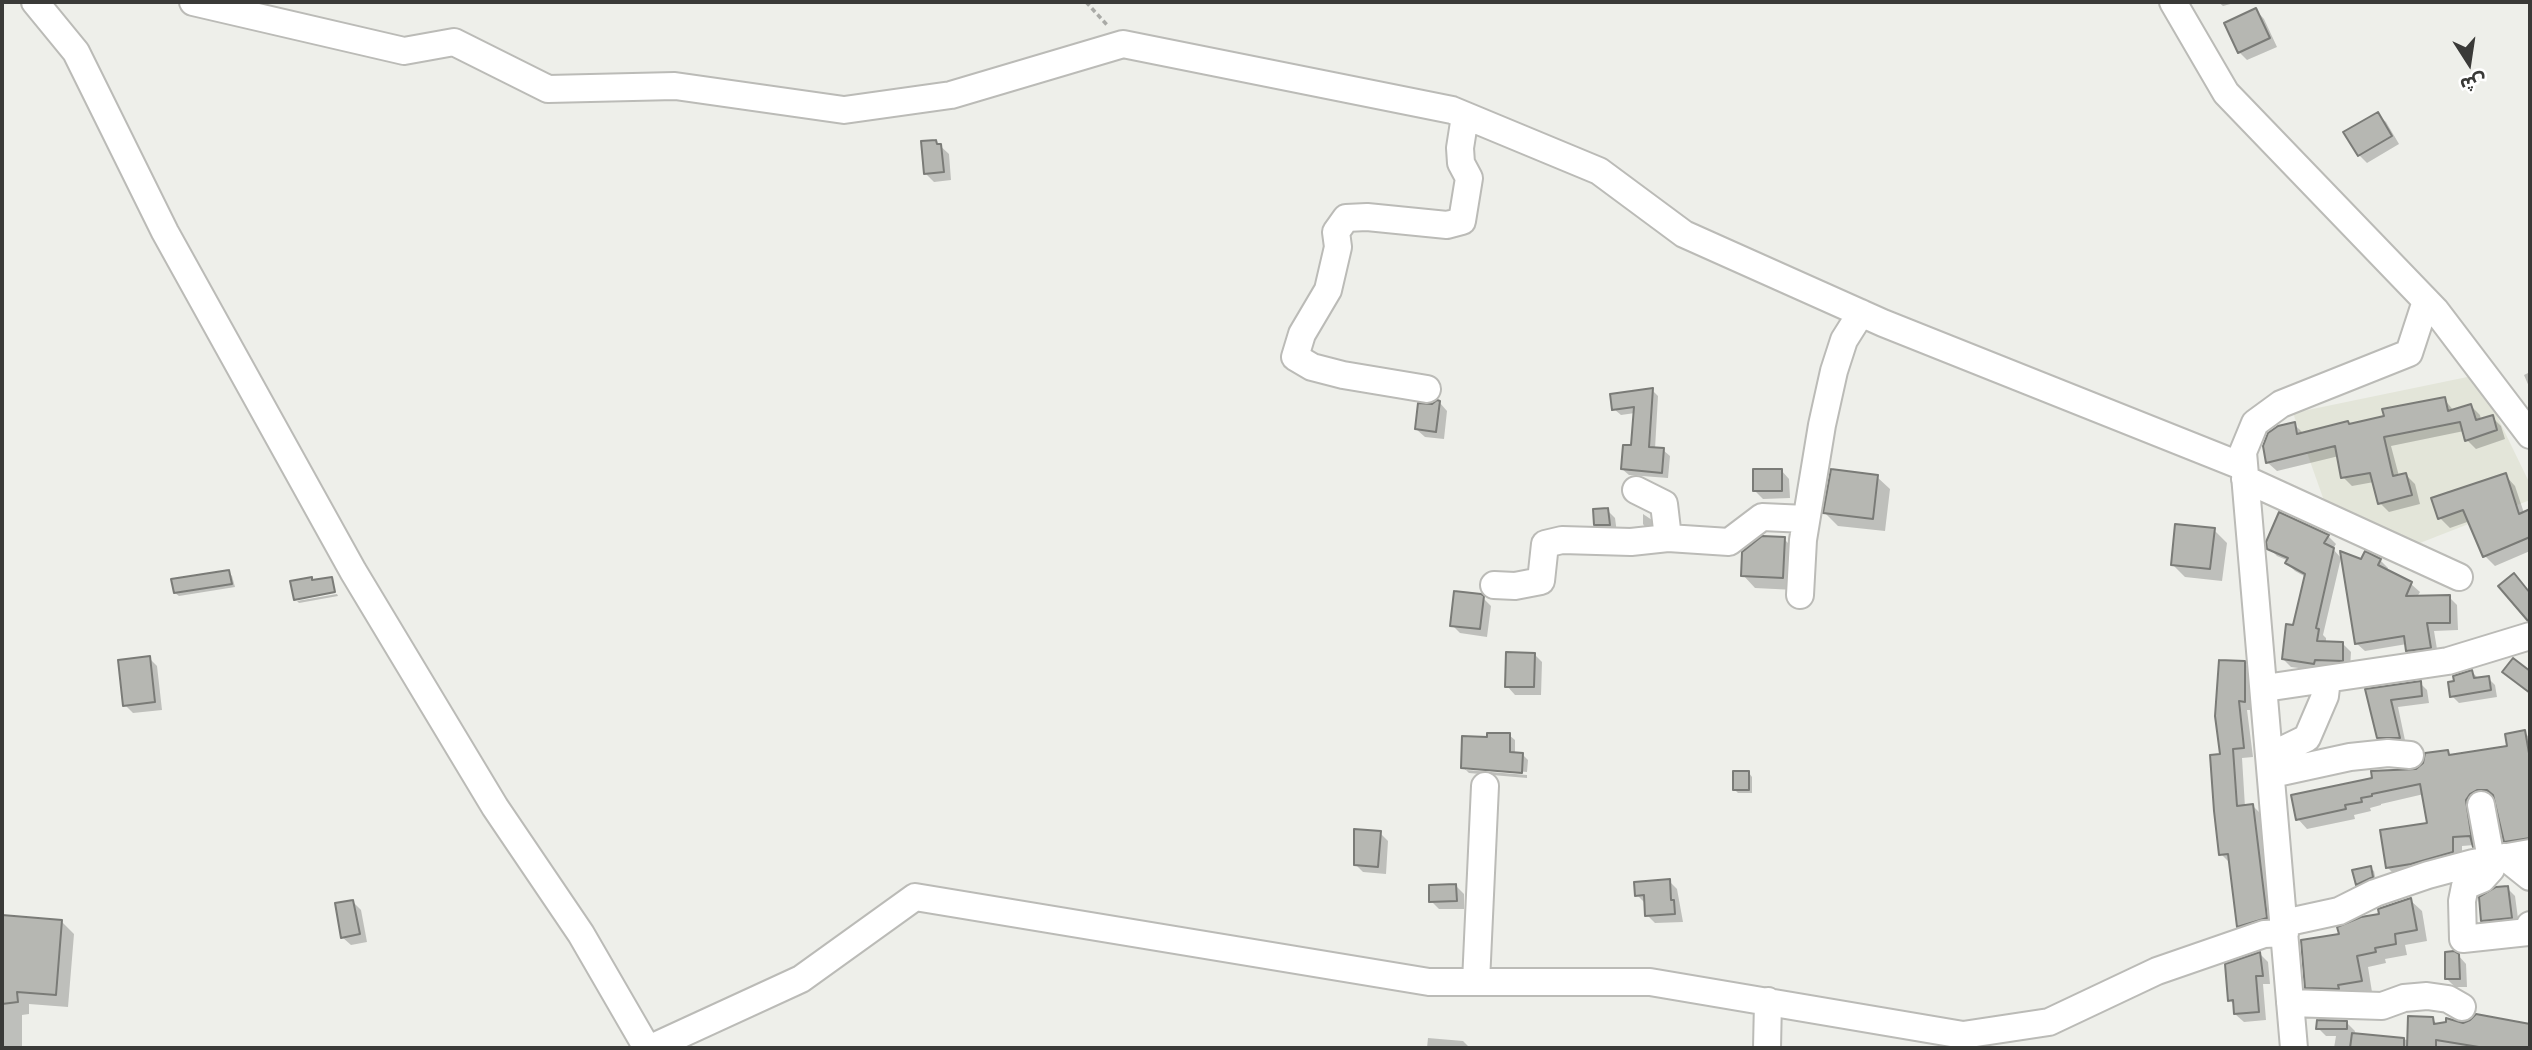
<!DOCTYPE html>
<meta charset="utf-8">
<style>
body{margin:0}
#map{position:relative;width:2532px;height:1050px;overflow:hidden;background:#eeefea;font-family:Raleway,"Noto Sans Arabic",sans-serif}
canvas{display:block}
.frame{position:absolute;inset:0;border:4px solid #3a3a38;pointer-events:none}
.north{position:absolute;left:2434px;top:28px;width:70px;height:70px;-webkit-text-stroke:5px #fff;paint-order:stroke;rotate:168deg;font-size:19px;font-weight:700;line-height:28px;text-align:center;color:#3a3a38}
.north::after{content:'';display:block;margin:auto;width:24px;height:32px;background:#3a3a38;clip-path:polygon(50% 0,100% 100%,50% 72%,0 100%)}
</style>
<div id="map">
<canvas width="2532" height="1050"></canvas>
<div class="frame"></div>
<div class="north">ش</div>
</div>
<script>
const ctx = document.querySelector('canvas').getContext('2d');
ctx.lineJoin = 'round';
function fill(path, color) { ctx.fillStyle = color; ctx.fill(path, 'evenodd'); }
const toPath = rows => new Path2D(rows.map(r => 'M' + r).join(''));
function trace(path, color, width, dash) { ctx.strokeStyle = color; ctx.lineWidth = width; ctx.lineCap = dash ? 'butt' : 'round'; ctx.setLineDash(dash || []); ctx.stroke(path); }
const built = toPath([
 [2477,375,2530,484,2530,500,2402,550,2328,512,2293,413]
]);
const shadow = toPath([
 [2218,2,2238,2,2223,6],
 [2256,10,2264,19,2277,47,2247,60,2239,52],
 [2377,114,2386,122,2399,144,2367,163,2359,155],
 [936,142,949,154,951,180,934,182,926,174],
 [2530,372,2530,389,2524,375],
 [1652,390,1658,396,1655,449,1663,450,1670,456,1668,478,1629,475,1622,469,1633,447,1635,413,1621,415,1614,409],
 [2444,399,2454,411,2471,406,2480,415,2481,420,2492,417,2501,426,2505,439,2476,449,2467,440,2464,431,2391,446,2399,476,2406,475,2415,484,2420,504,2389,512,2380,503,2374,482,2352,486,2343,477,2339,456,2277,471,2268,463,2264,446,2294,424,2304,434,2350,426],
 [1440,403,1447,411,1444,439,1425,437,1416,429,1432,406],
 [1781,470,1789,479,1790,498,1763,499,1755,491],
 [2505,475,2515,486,2524,513,2530,511,2530,551,2495,566,2485,556,2470,521,2450,528,2440,518],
 [1877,477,1890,489,1885,531,1838,526,1825,513],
 [1607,510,1615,518,1617,533,1604,533,1596,524],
 [1643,514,1652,520,1653,527,1646,528,1643,524],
 [2214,530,2227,543,2222,581,2185,577,2172,564],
 [2328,536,2336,544,2333,549,2341,558,2323,635,2326,638,2326,643,2343,644,2351,652,2350,668,2322,671,2291,667,2283,659,2295,627,2306,577,2295,571,2287,563,2289,561,2277,556,2269,548],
 [1784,539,1797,552,1795,590,1755,588,1743,575],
 [2380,560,2388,568,2387,571,2411,584,2420,592,2417,597,2449,597,2457,605,2458,630,2434,631,2438,655,2416,659,2408,650,2407,644,2365,651,2356,643,2362,561],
 [228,572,232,576,235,587,179,596,175,593],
 [337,594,338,596,299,603,297,601],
 [1481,596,1491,606,1487,637,1460,633,1452,625],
 [1534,654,1542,662,1541,695,1515,695,1507,686],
 [149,658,157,666,162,710,133,713,125,705],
 [2244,663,2254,672,2253,710,2247,710,2253,757,2242,758,2245,807,2253,806,2262,815,2276,927,2248,935,2238,926,2231,864,2221,854,2222,756],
 [2472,672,2479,679,2488,678,2495,685,2497,697,2459,703,2452,696],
 [2420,683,2427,690,2429,703,2398,707,2406,745,2386,745,2378,737,2368,691],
 [2524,732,2530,738,2530,848,2515,850,2505,841,2496,799,2489,798,2481,853,2474,845,2462,846,2462,861,2397,877,2387,867,2430,825,2424,794,2381,804,2381,805,2370,808,2371,811,2354,815,2355,819,2307,829,2298,819,2417,771,2447,752,2452,756,2509,747],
 [1509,735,1515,740,1515,754,1522,754,1528,760,1527,772,1466,767,1466,770,1527,775,1527,778,1469,773,1463,767,1489,739],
 [1749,773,1752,777,1752,793,1738,793,1735,790],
 [1380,833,1388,841,1386,874,1363,872,1355,864],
 [2370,868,2374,871,2376,881,2361,888,2357,884],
 [1669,881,1677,889,1683,922,1655,923,1647,915,1646,904,1637,895],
 [1456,886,1464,894,1464,909,1439,909,1431,901],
 [2507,888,2515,896,2519,926,2491,929,2483,920],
 [2410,900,2422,911,2427,941,2405,945,2407,955,2385,959,2386,963,2368,967,2372,992,2318,998,2307,987,2341,935],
 [353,902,361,910,367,942,351,945,342,937],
 [2,917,62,922,74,934,68,1007,29,1004,29,1014,22,1015,22,1048,2,1048],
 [2260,954,2268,962,2270,984,2263,984,2266,1020,2244,1022,2235,1014,2235,1005,2229,1000],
 [2458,955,2466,964,2467,987,2455,987,2447,979],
 [2476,1016,2530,1025,2530,1048,2334,1048,2336,1036,2326,1036,2318,1028,2346,1022,2355,1031,2354,1035,2409,1040,2432,1019,2438,1025,2463,1024],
 [1428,1038,1463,1041,1470,1048,1427,1048]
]);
const building = toPath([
 [2256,8,2270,38,2238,53,2224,23,2256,8],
 [2378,112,2392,136,2358,156,2343,132,2378,112],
 [936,140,937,144,941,144,944,172,924,174,921,141,936,140],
 [1653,388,1649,447,1664,448,1662,473,1621,469,1623,445,1631,445,1634,407,1612,410,1610,394,1653,388],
 [2445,397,2448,411,2471,404,2476,420,2493,415,2497,430,2465,441,2460,422,2384,437,2393,476,2406,473,2412,495,2378,504,2370,473,2341,478,2335,446,2266,463,2263,446,2268,433,2278,426,2295,422,2297,434,2348,421,2349,424,2384,416,2382,409,2445,397],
 [1437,400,1440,401,1436,432,1415,429,1418,403,1432,404,1437,400],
 [1753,469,1782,469,1782,491,1753,491,1753,469],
 [1831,469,1878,475,1873,519,1823,513,1831,469],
 [2506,473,2519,514,2530,509,2530,537,2483,557,2463,510,2438,519,2431,498,2506,473],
 [1608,508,1610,525,1594,525,1593,509,1608,508],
 [2279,512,2329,535,2324,543,2334,548,2316,628,2319,629,2317,641,2343,642,2343,661,2315,660,2314,664,2282,659,2286,624,2293,625,2305,574,2285,563,2288,558,2267,549,2266,542,2279,512],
 [2175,524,2215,528,2210,569,2171,565,2175,524],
 [1762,536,1785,537,1783,578,1741,576,1742,552,1762,536],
 [2340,551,2361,559,2365,551,2381,559,2378,565,2412,582,2406,596,2450,595,2450,623,2427,623,2431,648,2406,651,2404,636,2355,644,2340,551],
 [229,570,232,584,174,593,171,579,229,570],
 [2514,573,2530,593,2530,621,2528,621,2498,586,2514,573],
 [312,577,312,580,332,577,335,592,294,600,290,581,312,577],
 [1454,591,1481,594,1484,596,1480,629,1450,626,1454,591],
 [1506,652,1535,653,1534,687,1505,687,1506,652],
 [150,656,155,702,123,706,118,660,150,656],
 [2513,658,2530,671,2530,693,2502,672,2513,658],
 [2219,660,2245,661,2245,702,2239,701,2244,748,2233,749,2237,806,2253,804,2267,918,2237,927,2228,854,2219,855,2214,811,2210,755,2220,754,2215,716,2219,660],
 [2472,670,2474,678,2489,676,2491,690,2450,697,2448,682,2454,681,2453,676,2472,670],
 [2421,681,2422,696,2391,700,2400,738,2377,738,2365,689,2421,681],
 [2525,730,2530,759,2530,838,2504,842,2493,795,2487,790,2477,790,2470,794,2466,800,2473,847,2470,836,2453,837,2453,852,2411,864,2386,868,2380,830,2427,823,2420,784,2372,794,2372,796,2361,798,2362,802,2345,805,2346,809,2296,820,2291,795,2372,778,2371,771,2416,769,2423,763,2425,753,2448,750,2449,755,2507,746,2505,734,2525,730],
 [1487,733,1510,733,1510,752,1523,753,1522,773,1461,768,1462,736,1487,737,1487,733],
 [1733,771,1749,771,1749,790,1733,790,1733,771],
 [1354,829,1381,831,1378,867,1354,865,1354,829],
 [2371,866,2373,877,2356,885,2352,870,2371,866],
 [1670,879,1671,900,1674,900,1675,914,1645,916,1644,895,1635,896,1634,882,1670,879],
 [1456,884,1457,901,1429,902,1429,885,1456,884],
 [2508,886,2512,918,2481,921,2479,897,2496,887,2508,886],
 [2411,898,2417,930,2395,934,2396,944,2375,948,2376,952,2357,956,2362,981,2338,985,2339,989,2305,988,2301,940,2339,934,2337,927,2361,917,2379,914,2378,909,2411,898],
 [353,900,360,934,341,938,335,903,353,900],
 [2,915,62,920,56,995,17,992,18,1002,2,1004,2,915],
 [2454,951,2459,954,2460,979,2445,979,2445,952,2454,951],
 [2260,952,2263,976,2256,976,2259,1012,2234,1014,2233,1000,2228,1001,2225,964,2260,952],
 [2476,1014,2530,1024,2530,1048,2485,1048,2436,1040,2436,1048,2407,1048,2408,1016,2433,1017,2434,1024,2446,1022,2446,1018,2463,1023,2470,1020,2476,1014],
 [2317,1020,2347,1021,2347,1029,2316,1029,2317,1020],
 [2352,1033,2404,1038,2404,1048,2350,1048,2352,1033]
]);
const path = toPath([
 [1086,2,1108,26]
]);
const minor = toPath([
 [35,2,76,52,165,232,353,571,495,807,581,934,647,1048],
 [193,2,404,51,454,42,548,89,675,86,844,110,951,95,1123,44,1452,110,1599,171,1684,234,1883,323,2244,467],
 [2173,2,2226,93,2436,311,2530,435],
 [1427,389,1343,375,1312,367,1295,357,1302,334,1328,290,1338,247,1336,232,1346,218,1367,217,1447,225,1462,221,1469,178,1461,163,1460,148,1465,116],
 [2245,479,2459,577],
 [1636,490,1664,504,1668,538,1729,542,1762,517,1806,519],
 [1494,585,1515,586,1541,581,1545,544,1562,540,1631,542,1668,538],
 [1800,595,1803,540,1822,425,1834,371,1844,340,1861,313],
 [2265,688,2448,661,2530,636],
 [2270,756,2307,738,2325,696,2327,679],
 [2272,774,2350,757,2388,753,2410,755],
 [2481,805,2491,859,2491,869,2482,879,2465,886,2462,901,2463,939,2528,932,2530,925],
 [2505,857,2530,877],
 [2284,923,2339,911,2375,893,2428,875,2473,863,2530,853],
 [1476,982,1485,786],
 [2290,1003,2382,1006,2404,998,2427,996,2448,999,2462,1007],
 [651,1048,801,979,915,897,1429,982,1650,982,1963,1035,2049,1022,2157,971,2264,934,2285,933],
 [1767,1048,1768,1001],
 [2294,1048,2243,452,2255,423,2281,404,2409,353,2426,301]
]);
fill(built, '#e3e5d9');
fill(shadow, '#0003');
fill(building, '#b6b7b2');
trace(building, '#7a7b77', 2);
trace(minor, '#bbbbb7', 30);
trace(path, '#a9aaa6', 3.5, [5, 3.5]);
trace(minor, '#fff', 26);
</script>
